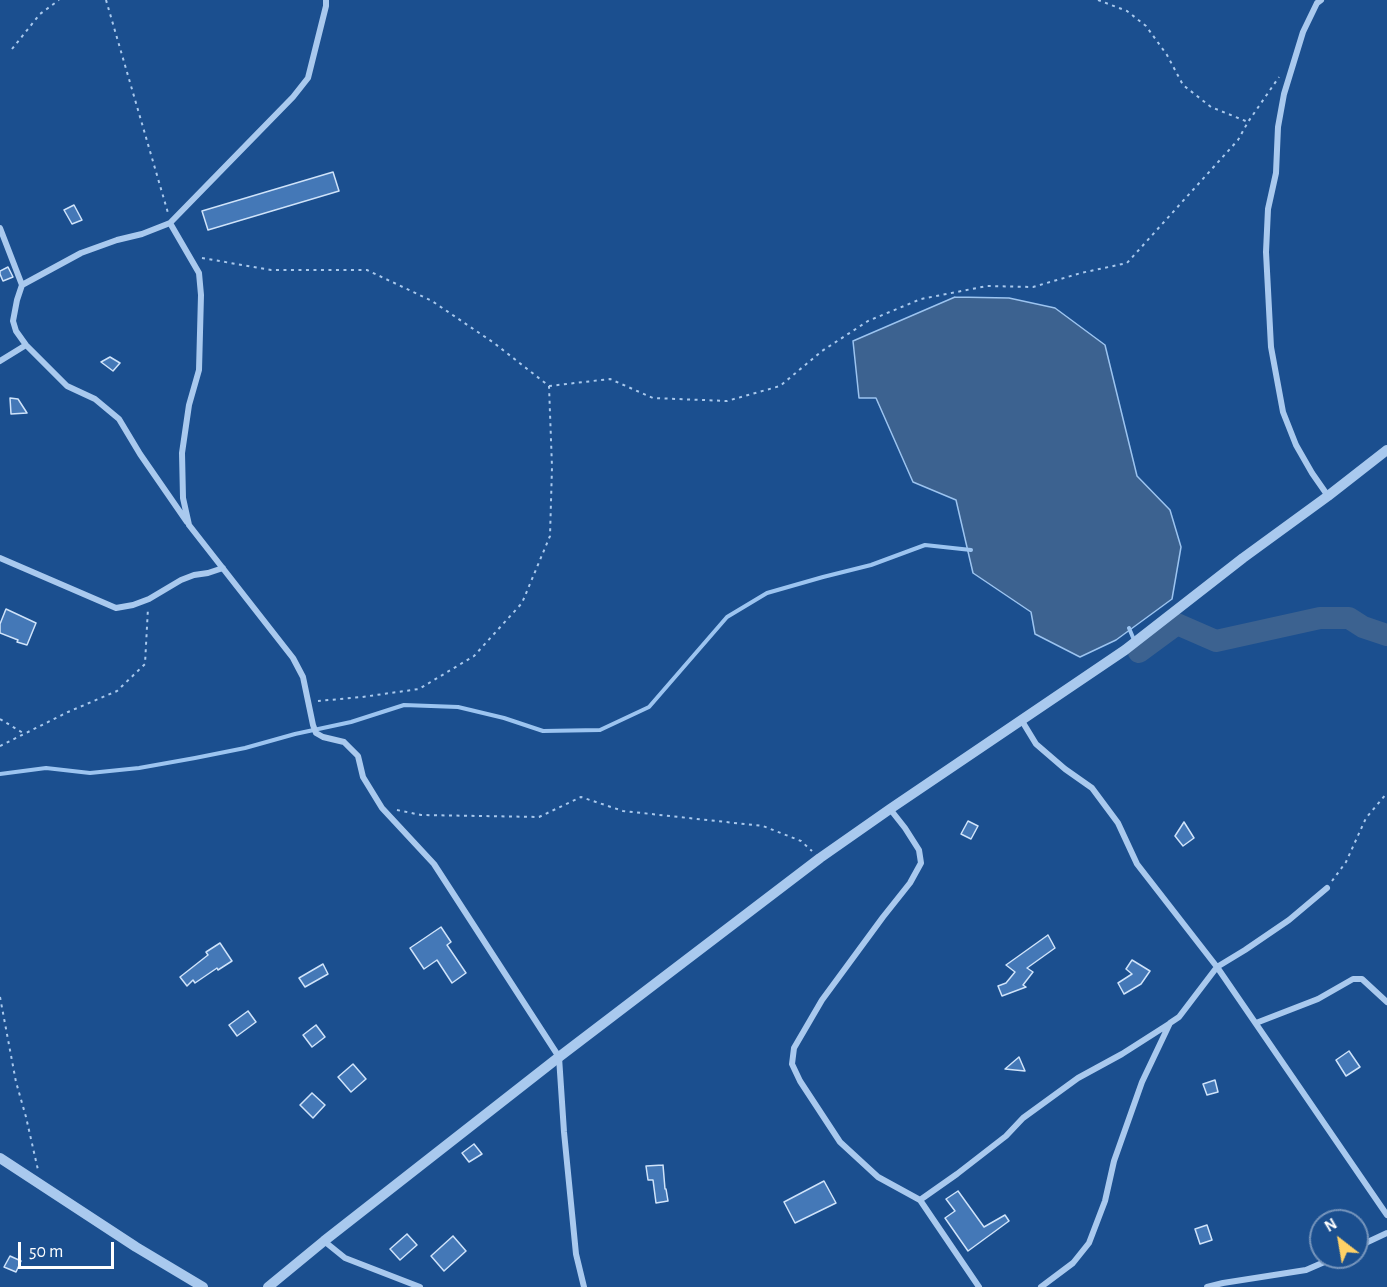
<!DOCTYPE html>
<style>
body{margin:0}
#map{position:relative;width:1387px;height:1287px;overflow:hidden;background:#1b4f8f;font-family:"Alegreya Sans",sans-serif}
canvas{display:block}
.north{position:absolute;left:1309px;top:1209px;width:60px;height:60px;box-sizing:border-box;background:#1b4f8f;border:2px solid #7695bc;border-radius:50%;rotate:329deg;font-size:16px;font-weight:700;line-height:24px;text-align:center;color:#fff}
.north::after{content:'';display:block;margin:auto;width:21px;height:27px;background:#ffd166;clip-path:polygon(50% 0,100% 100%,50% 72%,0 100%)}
.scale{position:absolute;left:18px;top:1242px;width:96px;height:27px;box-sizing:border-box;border:3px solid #fff;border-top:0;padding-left:8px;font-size:18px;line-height:21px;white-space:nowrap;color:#fff;-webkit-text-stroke:4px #1b4f8f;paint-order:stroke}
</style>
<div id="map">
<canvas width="1387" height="1287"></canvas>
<div class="north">N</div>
<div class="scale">50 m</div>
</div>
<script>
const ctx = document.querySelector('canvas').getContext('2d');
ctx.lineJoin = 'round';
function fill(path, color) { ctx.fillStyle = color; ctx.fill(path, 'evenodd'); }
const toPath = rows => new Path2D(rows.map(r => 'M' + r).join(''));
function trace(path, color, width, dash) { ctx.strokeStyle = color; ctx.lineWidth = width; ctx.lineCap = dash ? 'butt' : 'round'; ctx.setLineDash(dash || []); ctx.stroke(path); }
const water = toPath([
 [955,297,1009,298,1055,308,1105,345,1137,476,1170,510,1181,547,1172,599,1116,640,1080,657,1035,634,1031,612,973,573,956,500,913,482,876,398,859,398,853,341,955,297]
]);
const stream = toPath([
 [1129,628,1139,652],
 [0,774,46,768,90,773,139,768,195,758,245,748,295,734,351,722,404,705,458,707,504,718,543,731,600,730,649,707,727,617,767,593,823,577,871,565,925,545,971,550]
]);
const river = toPath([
 [1139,652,1177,624,1216,641,1320,618,1349,618,1363,627,1387,635]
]);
const building = toPath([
 [333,172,339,191,208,230,202,211,333,172],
 [74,205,82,220,72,224,64,210,74,205],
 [8,267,13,277,3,281,0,274,0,271,8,267],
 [110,357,120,363,113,371,101,362,110,357],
 [10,398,18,399,27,413,11,414,10,398],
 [6,609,36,623,27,645,17,642,18,640,0,633,0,624,6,609],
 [968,821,978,826,971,839,961,834,968,821],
 [1184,822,1194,838,1183,846,1175,836,1184,822],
 [441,927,451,942,447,945,466,973,452,983,437,960,424,969,410,948,441,927],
 [1048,935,1055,948,1027,968,1033,972,1023,985,1026,987,1002,996,998,986,1006,983,1015,972,1006,965,1048,935],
 [220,943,232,961,218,970,217,968,195,983,193,980,187,986,180,977,208,955,206,952,220,943],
 [1132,960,1150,971,1141,984,1124,994,1118,983,1132,974,1126,969,1132,960],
 [323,964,328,974,305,987,299,978,323,964],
 [248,1011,256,1022,237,1036,229,1025,248,1011],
 [316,1025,325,1037,312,1047,303,1035,316,1025],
 [1349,1051,1360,1067,1346,1076,1336,1060,1349,1051],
 [1019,1057,1025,1071,1005,1069,1019,1057],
 [353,1064,366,1079,351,1092,338,1077,353,1064],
 [1215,1080,1218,1092,1207,1095,1203,1084,1215,1080],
 [312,1093,325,1105,313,1118,300,1105,312,1093],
 [474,1144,482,1154,469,1162,462,1153,474,1144],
 [663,1165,665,1189,666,1189,668,1201,656,1203,653,1180,648,1180,646,1166,663,1165],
 [824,1181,836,1203,795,1223,784,1202,824,1181],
 [958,1191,984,1227,1005,1215,1009,1221,968,1251,945,1218,955,1211,946,1199,958,1191],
 [1207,1225,1212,1240,1200,1244,1195,1229,1207,1225],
 [407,1234,417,1245,400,1260,390,1249,407,1234],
 [453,1236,466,1251,444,1271,431,1256,453,1236],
 [10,1256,21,1261,16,1272,4,1267,10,1256]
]);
const path = toPath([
 [106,0,168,213],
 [1098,0,1127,11,1146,26,1167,55,1183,85,1211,107,1248,122],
 [12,49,40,14,59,0],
 [202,258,271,270,367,270,432,301,494,343,549,386,552,467,550,536,522,603,474,656,419,689,362,697,318,701],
 [549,386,610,379,653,398,727,401,780,386,822,351,868,321,921,299,987,286,1033,287,1081,273,1127,263,1238,140,1248,122,1279,77],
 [0,719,23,733],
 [0,746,68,712,117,691,145,664,148,608],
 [397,810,421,815,539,817,581,797,623,811,763,826,801,841,812,851],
 [1332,881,1346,862,1366,818,1387,793],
 [0,997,16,1082,26,1117,38,1170]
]);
const minor = toPath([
 [1321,0,1317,3,1303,32,1284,94,1278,127,1276,173,1268,209,1266,252,1271,347,1283,412,1296,445,1312,473,1328,496],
 [170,223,199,273,201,295,199,370,189,405,182,453,183,498,189,525,293,658,303,677,313,725,316,733,323,737,344,742,358,756,363,777,382,808,434,864,559,1057,564,1132,576,1254,584,1287],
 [0,228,22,285,17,300,13,321,16,331,26,345,67,386,95,399,119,419,140,454,187,522],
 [22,285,81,253,117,240,142,234,170,223,293,97,308,78,326,6,326,0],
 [0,361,26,345],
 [0,558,116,608,133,605,149,599,181,580,194,575,208,573,223,568],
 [1022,721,1036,744,1065,769,1092,788,1118,823,1137,864,1217,967,1387,1215],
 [890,809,905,828,919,850,921,863,910,883,883,917,822,1000,794,1048,792,1064,800,1081,840,1142,878,1177,920,1200,979,1287],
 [1256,1023,1318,999,1353,979,1362,979,1387,1002],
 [920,1200,957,1174,1006,1136,1023,1118,1078,1078,1122,1054,1169,1024],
 [324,1241,345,1258,420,1287],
 [1357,1247,1387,1233],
 [1041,1287,1073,1263,1089,1243,1105,1201,1114,1161,1142,1082,1170,1023,1179,1017,1217,967,1245,950,1289,920,1327,888],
 [1207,1287,1223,1283,1306,1270,1336,1257]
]);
const tertiary = toPath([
 [0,1158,136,1247,203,1287],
 [268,1287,324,1241,559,1057,820,858,890,809,1125,650,1243,558,1328,496,1387,450]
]);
fill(water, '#3c6290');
trace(water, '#9cc4f0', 1.5);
trace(stream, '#9cc4f0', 4);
trace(river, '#3c6290', 22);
fill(building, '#4478b7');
trace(building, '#cfe3fa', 1.5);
trace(path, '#a9c9ee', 2, [3, 4.5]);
trace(minor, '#a9c9ee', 6);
trace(tertiary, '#a9c9ee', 10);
</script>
